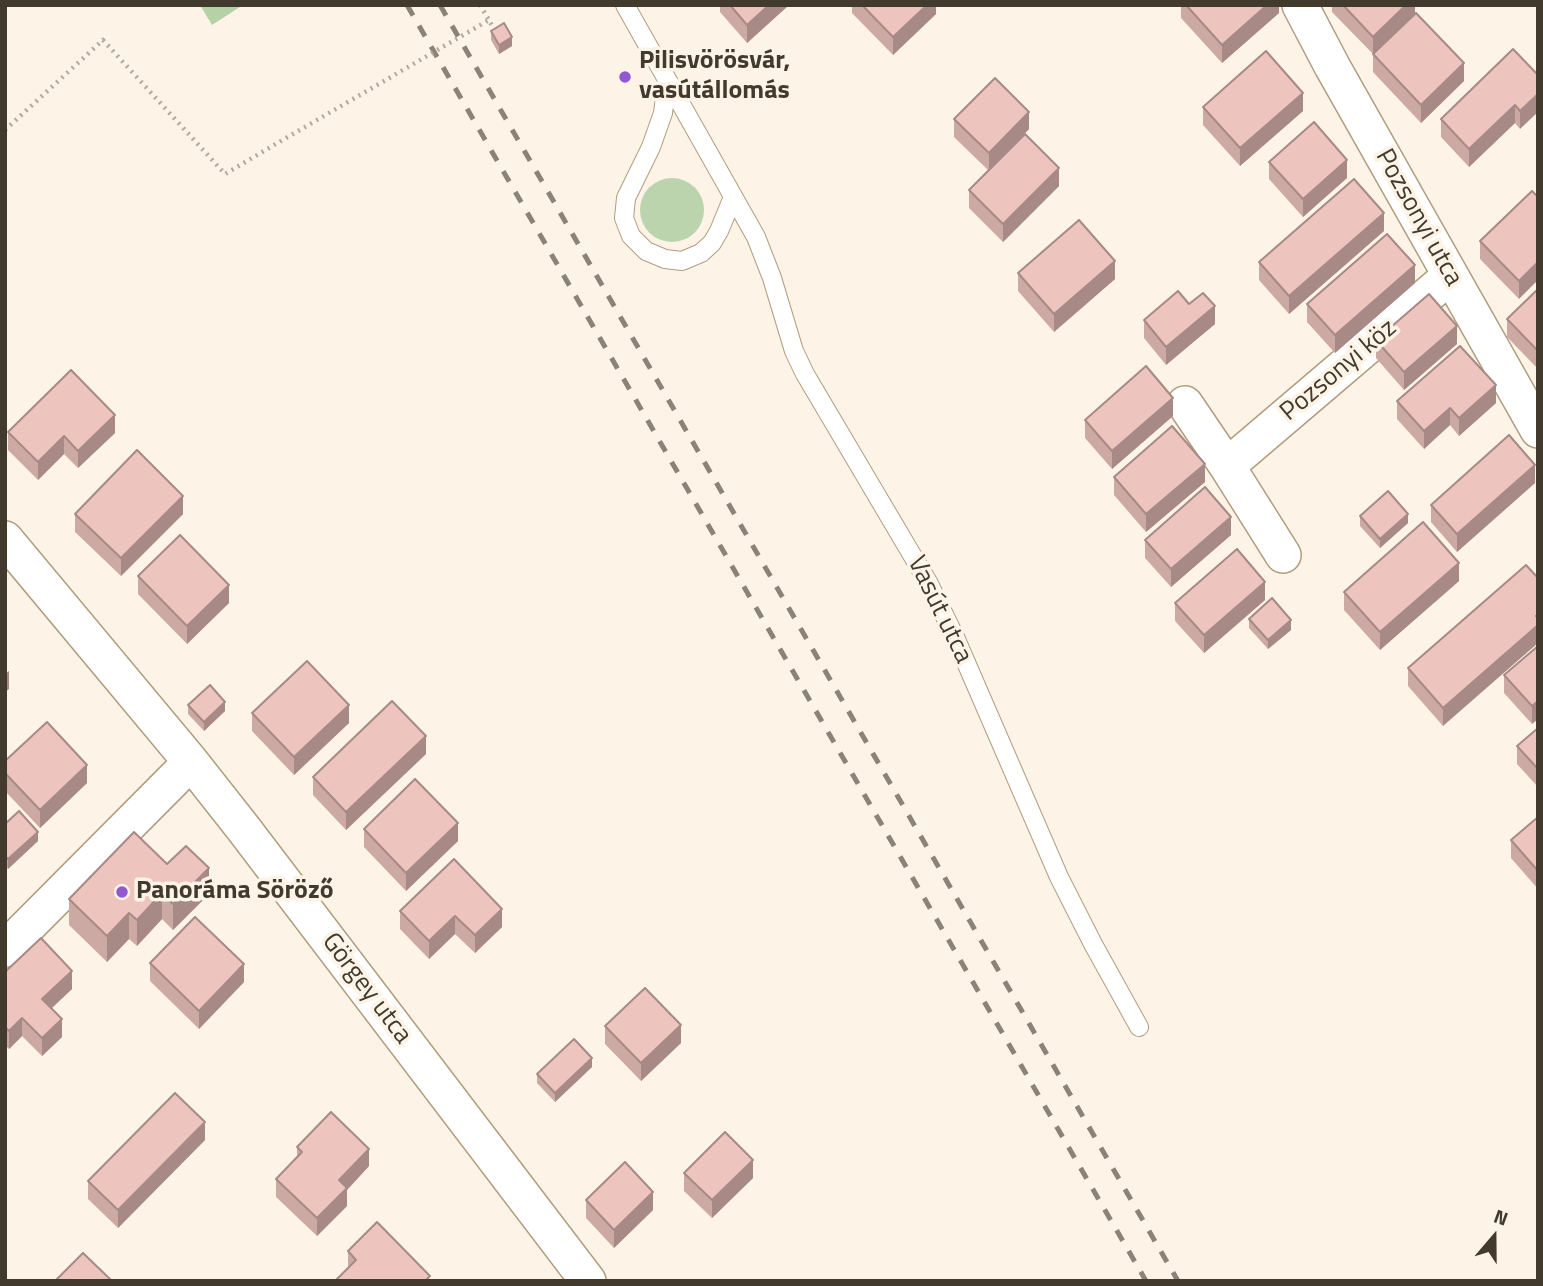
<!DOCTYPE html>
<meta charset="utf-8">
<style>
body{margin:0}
#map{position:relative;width:1543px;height:1286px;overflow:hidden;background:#fdf4e7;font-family:"Titillium Web",sans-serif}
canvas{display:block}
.frame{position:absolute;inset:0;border:7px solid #423a2d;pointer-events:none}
.north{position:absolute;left:1459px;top:1202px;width:70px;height:70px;-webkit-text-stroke:5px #fdf4e7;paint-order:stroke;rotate:20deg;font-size:19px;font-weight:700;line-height:28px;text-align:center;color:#423a2d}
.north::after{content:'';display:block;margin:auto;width:24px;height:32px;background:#423a2d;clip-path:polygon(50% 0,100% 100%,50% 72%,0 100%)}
</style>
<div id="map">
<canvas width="1543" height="1286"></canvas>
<div class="frame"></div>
<div class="north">N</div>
</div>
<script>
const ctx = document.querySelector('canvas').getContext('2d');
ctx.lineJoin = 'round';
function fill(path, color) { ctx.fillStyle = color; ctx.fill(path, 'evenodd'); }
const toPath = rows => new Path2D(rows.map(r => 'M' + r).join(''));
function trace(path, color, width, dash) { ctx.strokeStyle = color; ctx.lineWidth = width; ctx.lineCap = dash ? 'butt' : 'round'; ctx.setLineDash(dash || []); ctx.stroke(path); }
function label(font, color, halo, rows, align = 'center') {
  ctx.font = font + ' "Titillium Web",sans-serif'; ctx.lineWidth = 7; ctx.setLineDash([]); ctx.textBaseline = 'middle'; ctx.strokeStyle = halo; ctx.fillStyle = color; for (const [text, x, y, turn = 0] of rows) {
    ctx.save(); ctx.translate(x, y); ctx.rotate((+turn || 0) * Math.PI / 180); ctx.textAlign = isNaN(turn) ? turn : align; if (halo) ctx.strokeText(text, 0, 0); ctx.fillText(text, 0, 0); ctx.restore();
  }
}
const green = toPath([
 '640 210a32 32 0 1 1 64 0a32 32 0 1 1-64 0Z'
]);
const forest = toPath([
 [200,5,243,5,212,25]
]);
const path = toPath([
 [480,5,489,20],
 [5,130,103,40,225,174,286,138]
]);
const service = toPath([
 [625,5,756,237,772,278,794,351,805,374,928,582,955,637,1059,877,1093,944,1139,1027],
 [667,81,663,113,651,147,626,198,624,218,631,236,646,251,665,259,682,261,701,253,712,243,719,231,733,197]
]);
const minor = toPath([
 [1300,5,1332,66,1538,430],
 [1185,404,1227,466,1283,555],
 [1227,466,1450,276],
 [5,539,191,762,243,828,588,1281],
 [5,949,191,762]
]);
const rail = toPath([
 [407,5,1146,1281],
 [440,5,1178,1281]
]);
const pathBridge = toPath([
 [286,138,489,20,496,33]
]);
const wall = toPath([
 [720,5,789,5,747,43,720,12],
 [852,5,936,5,936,14,893,55,852,13],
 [1181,5,1279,5,1279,13,1222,63,1181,18],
 [1332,5,1415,5,1415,13,1464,81,1421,123,1373,72,1373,54,1332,12],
 [491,31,512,46,499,54,491,40],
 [1538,75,1520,129,1515,123,1469,167,1441,137,1441,119],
 [1203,107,1303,111,1240,166,1203,125],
 [954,119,1029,129,1009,150,1059,186,1003,242,969,208,969,190,988,170,954,137],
 [1269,162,1347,178,1303,217,1269,179],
 [1538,197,1519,299,1480,259,1480,241],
 [1384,231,1289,314,1259,280,1259,262],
 [1018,273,1115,279,1054,332,1018,291],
 [1415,283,1335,353,1307,322,1307,304],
 [1538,289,1538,369,1507,337,1507,319],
 [1189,304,1215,324,1166,365,1144,338,1144,320],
 [1376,340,1457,344,1404,390,1376,358],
 [1397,401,1496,403,1459,436,1450,425,1424,449,1397,419],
 [1173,416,1112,469,1085,438,1085,420],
 [8,432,115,433,78,468,64,454,38,480,8,450],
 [1114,477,1205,482,1146,532,1114,495],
 [1535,483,1457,552,1431,522,1431,505],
 [75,514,183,514,121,576,75,532],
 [1360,516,1408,523,1380,548,1360,526],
 [1231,535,1171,587,1145,558,1145,540],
 [1526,565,1443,726,1408,686,1408,668],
 [138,576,229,603,187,644,138,594],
 [1459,581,1380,650,1344,610,1344,592],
 [1265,600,1204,653,1175,621,1175,603],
 [1249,619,1291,630,1268,649,1249,628],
 [1538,646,1532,724,1504,693,1504,675],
 [188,705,225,711,204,731,188,714],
 [252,713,349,723,294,775,252,731],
 [1538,728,1538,787,1517,764,1517,746],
 [426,754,346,830,313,795,313,777],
 [5,761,87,783,40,828,5,791],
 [1538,817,1538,889,1511,858,1511,840],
 [5,824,38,841,8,869,5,866],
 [364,829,458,841,406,891,364,847],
 [454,859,502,927,475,953,455,934,429,959,400,929,400,911],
 [167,864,209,894,173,930,162,919,137,946,129,939,107,962,69,925,69,899],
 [150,963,244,982,199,1029,150,981],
 [5,972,72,989,51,1009,62,1037,42,1056,22,1036,9,1049,5,1045],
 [605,1026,681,1043,641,1081,605,1044],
 [592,1067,555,1102,537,1083,537,1074],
 [205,1140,118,1228,88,1199,88,1181],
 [297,1147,369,1166,347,1190,347,1206,317,1236,276,1197,276,1179,297,1157],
 [684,1173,753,1178,712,1218,684,1191],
 [586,1200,653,1210,614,1248,586,1218],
 [348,1251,430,1281,348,1268]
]);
const shadedWall = toPath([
 [769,5,789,5,747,43,747,25],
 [927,5,936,5,936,14,893,55,893,37],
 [1267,5,1279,5,1279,13,1222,63,1222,45],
 [1406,5,1415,5,1415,14,1373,55,1373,37],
 [512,37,512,46,499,54,499,45],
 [1464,63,1464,81,1421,123,1421,105],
 [1303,93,1303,111,1240,166,1240,148],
 [1538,94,1538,112,1520,129,1520,111],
 [1515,105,1515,123,1469,167,1469,149],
 [1029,112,1029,129,989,170,989,153],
 [1347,160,1347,178,1303,217,1303,199],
 [1059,168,1059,186,1003,242,1003,224],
 [1384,213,1384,231,1289,314,1289,296],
 [1115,261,1115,279,1054,332,1054,314],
 [1538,262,1538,280,1519,299,1519,281],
 [1415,265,1415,283,1335,353,1335,335],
 [1215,306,1215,324,1166,365,1166,347],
 [1457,326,1457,344,1404,390,1404,372],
 [1496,385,1496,403,1459,436,1459,418],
 [1173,398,1173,416,1112,469,1112,451],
 [1450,408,1450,425,1424,449,1424,431],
 [115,415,115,433,78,468,78,451],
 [64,436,64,454,38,480,38,462],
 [1205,464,1205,482,1146,532,1146,514],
 [1535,465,1535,483,1457,552,1457,534],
 [183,496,183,514,121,576,121,558],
 [1408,514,1408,523,1380,548,1380,539],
 [1231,517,1231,535,1171,587,1171,569],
 [1459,563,1459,581,1380,650,1380,632],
 [1265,582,1265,600,1204,653,1204,635],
 [229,585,229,603,187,644,187,626],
 [1538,615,1538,643,1443,726,1443,708],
 [1291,620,1291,630,1268,649,1268,640],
 [9,671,9,689,5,692,5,674],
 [1538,701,1538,719,1532,724,1532,706],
 [225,702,225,711,204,731,204,722],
 [349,705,349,723,294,775,294,757],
 [426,736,426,754,346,830,346,812],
 [87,765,87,783,40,828,40,810],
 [458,823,458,841,406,891,406,873],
 [38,832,38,841,8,869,8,859],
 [209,868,209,894,173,930,173,904],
 [162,893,162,919,137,946,137,920],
 [502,909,502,927,475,953,475,935],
 [129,913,129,939,107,962,107,936],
 [455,916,455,934,429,959,429,941],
 [244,964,244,982,199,1029,199,1011],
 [72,971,72,989,42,1017,42,999],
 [22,1018,22,1036,9,1049,9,1031],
 [62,1019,62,1037,42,1056,42,1038],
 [681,1025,681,1043,641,1081,641,1063],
 [592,1058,592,1067,555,1102,555,1093],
 [205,1122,205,1140,118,1228,118,1210],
 [369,1149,369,1166,347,1190,347,1206,317,1236,317,1218,339,1180],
 [753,1160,753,1178,712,1218,712,1200],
 [653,1192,653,1210,614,1248,614,1230]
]);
const building = toPath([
 [730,5,769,5,747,25,730,5],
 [862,5,927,5,893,37,862,5],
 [1186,5,1267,5,1222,45,1186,5],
 [1343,5,1406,5,1373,37,1343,5],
 [1416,13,1464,63,1421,105,1373,54,1416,13],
 [504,23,512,37,499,45,491,31,504,23],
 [1513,49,1538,75,1538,94,1520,111,1515,105,1469,149,1441,119,1513,49],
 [1266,51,1303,93,1240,148,1203,107,1266,51],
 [995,78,1029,112,989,153,954,119,995,78],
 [1314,122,1347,160,1303,199,1269,162,1314,122],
 [1025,134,1059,168,1003,224,969,190,1025,134],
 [1354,179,1384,213,1289,296,1259,262,1354,179],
 [1532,191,1538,197,1538,262,1519,281,1480,241,1532,191],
 [1079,220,1115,261,1054,314,1018,273,1079,220],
 [1387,234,1415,265,1335,335,1307,304,1387,234],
 [1538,289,1538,351,1507,319,1538,289],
 [1178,291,1189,304,1203,293,1215,306,1166,347,1144,320,1178,291],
 [1429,294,1457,326,1404,372,1376,340,1429,294],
 [1460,346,1496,385,1459,418,1450,408,1424,431,1397,401,1460,346],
 [1146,366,1173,398,1112,451,1085,420,1146,366],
 [71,370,115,415,78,451,64,436,38,462,8,432,71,370],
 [1172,426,1205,464,1146,514,1114,477,1172,426],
 [1509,435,1535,465,1457,534,1431,505,1509,435],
 [137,450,183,496,121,558,75,514,137,450],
 [1205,487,1231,517,1171,569,1145,540,1205,487],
 [1388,491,1408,514,1380,539,1360,516,1388,491],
 [1423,522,1459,563,1380,632,1344,592,1423,522],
 [180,535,229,585,187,626,138,576,180,535],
 [1237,549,1265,582,1204,635,1175,603,1237,549],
 [1526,565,1538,578,1538,615,1536,616,1538,618,1538,625,1443,708,1408,668,1526,565],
 [1272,598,1291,620,1268,640,1249,619,1272,598],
 [1538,646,1538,701,1532,706,1504,675,1538,646],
 [307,661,349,705,294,757,252,713,307,661],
 [210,685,225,702,204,722,188,705,210,685],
 [392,701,426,736,346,812,313,777,392,701],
 [47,722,87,765,40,810,5,773,5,761,47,722],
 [1538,728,1538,769,1517,746,1538,728],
 [415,779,458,823,406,873,364,829,415,779],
 [19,811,38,832,8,859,5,856,5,824,19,811],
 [1538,817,1538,871,1511,840,1538,817],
 [134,832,167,864,186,846,209,868,173,904,162,893,137,920,129,913,107,936,69,899,134,832],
 [454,859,502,909,475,935,455,916,429,941,400,911,454,859],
 [195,917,244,964,199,1011,150,963,195,917],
 [41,938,72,971,42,999,62,1019,42,1038,22,1018,9,1031,5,1027,5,972,41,938],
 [645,988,681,1025,641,1063,605,1026,645,988],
 [574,1039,592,1058,555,1093,537,1074,574,1039],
 [175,1093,205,1122,118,1210,88,1181,175,1093],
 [331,1112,369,1149,339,1180,347,1188,317,1218,276,1179,302,1152,297,1147,331,1112],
 [725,1132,753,1160,712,1200,684,1173,725,1132],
 [625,1162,653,1192,614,1230,586,1200,625,1162],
 [377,1222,430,1276,425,1281,335,1281,356,1260,348,1251,377,1222],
 [83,1253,112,1281,55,1281,83,1253]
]);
const markers = [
 [625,77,7,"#9258cf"],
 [122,892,7,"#9258cf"]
];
const poiNames = [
 ["Pilisvörösvár,",639,62],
 ["vasútállomás",639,92],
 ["Panoráma Söröző",136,892]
];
const streetNames = [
 ["Pozsonyi utca",1418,218,61],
 ["Pozsonyi köz",1339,371,-40],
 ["Vasút utca",939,610,64],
 ["Görgey utca",366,989,53]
];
fill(green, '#bbd4ae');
fill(forest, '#b5d1a6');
trace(service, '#b19d7e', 20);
trace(minor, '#b19d7e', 38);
trace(path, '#b1a99c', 4.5, [2, 5]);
trace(service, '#fff', 18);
trace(minor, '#fff', 35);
trace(rail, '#8c8376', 5, [12, 12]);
trace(pathBridge, '#b1a99c', 4.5, [2, 5]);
fill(wall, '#cda9a4');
fill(shadedWall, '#a78986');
fill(building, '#eec4bf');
trace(building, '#a78986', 2);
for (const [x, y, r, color] of markers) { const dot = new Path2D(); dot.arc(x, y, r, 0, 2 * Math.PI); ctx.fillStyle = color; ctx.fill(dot); trace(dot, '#fdf4e7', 2.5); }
label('bold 26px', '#423a2d', '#fdf4e7', poiNames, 'left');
label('26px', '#423a2d', '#fdf4e7', streetNames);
</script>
